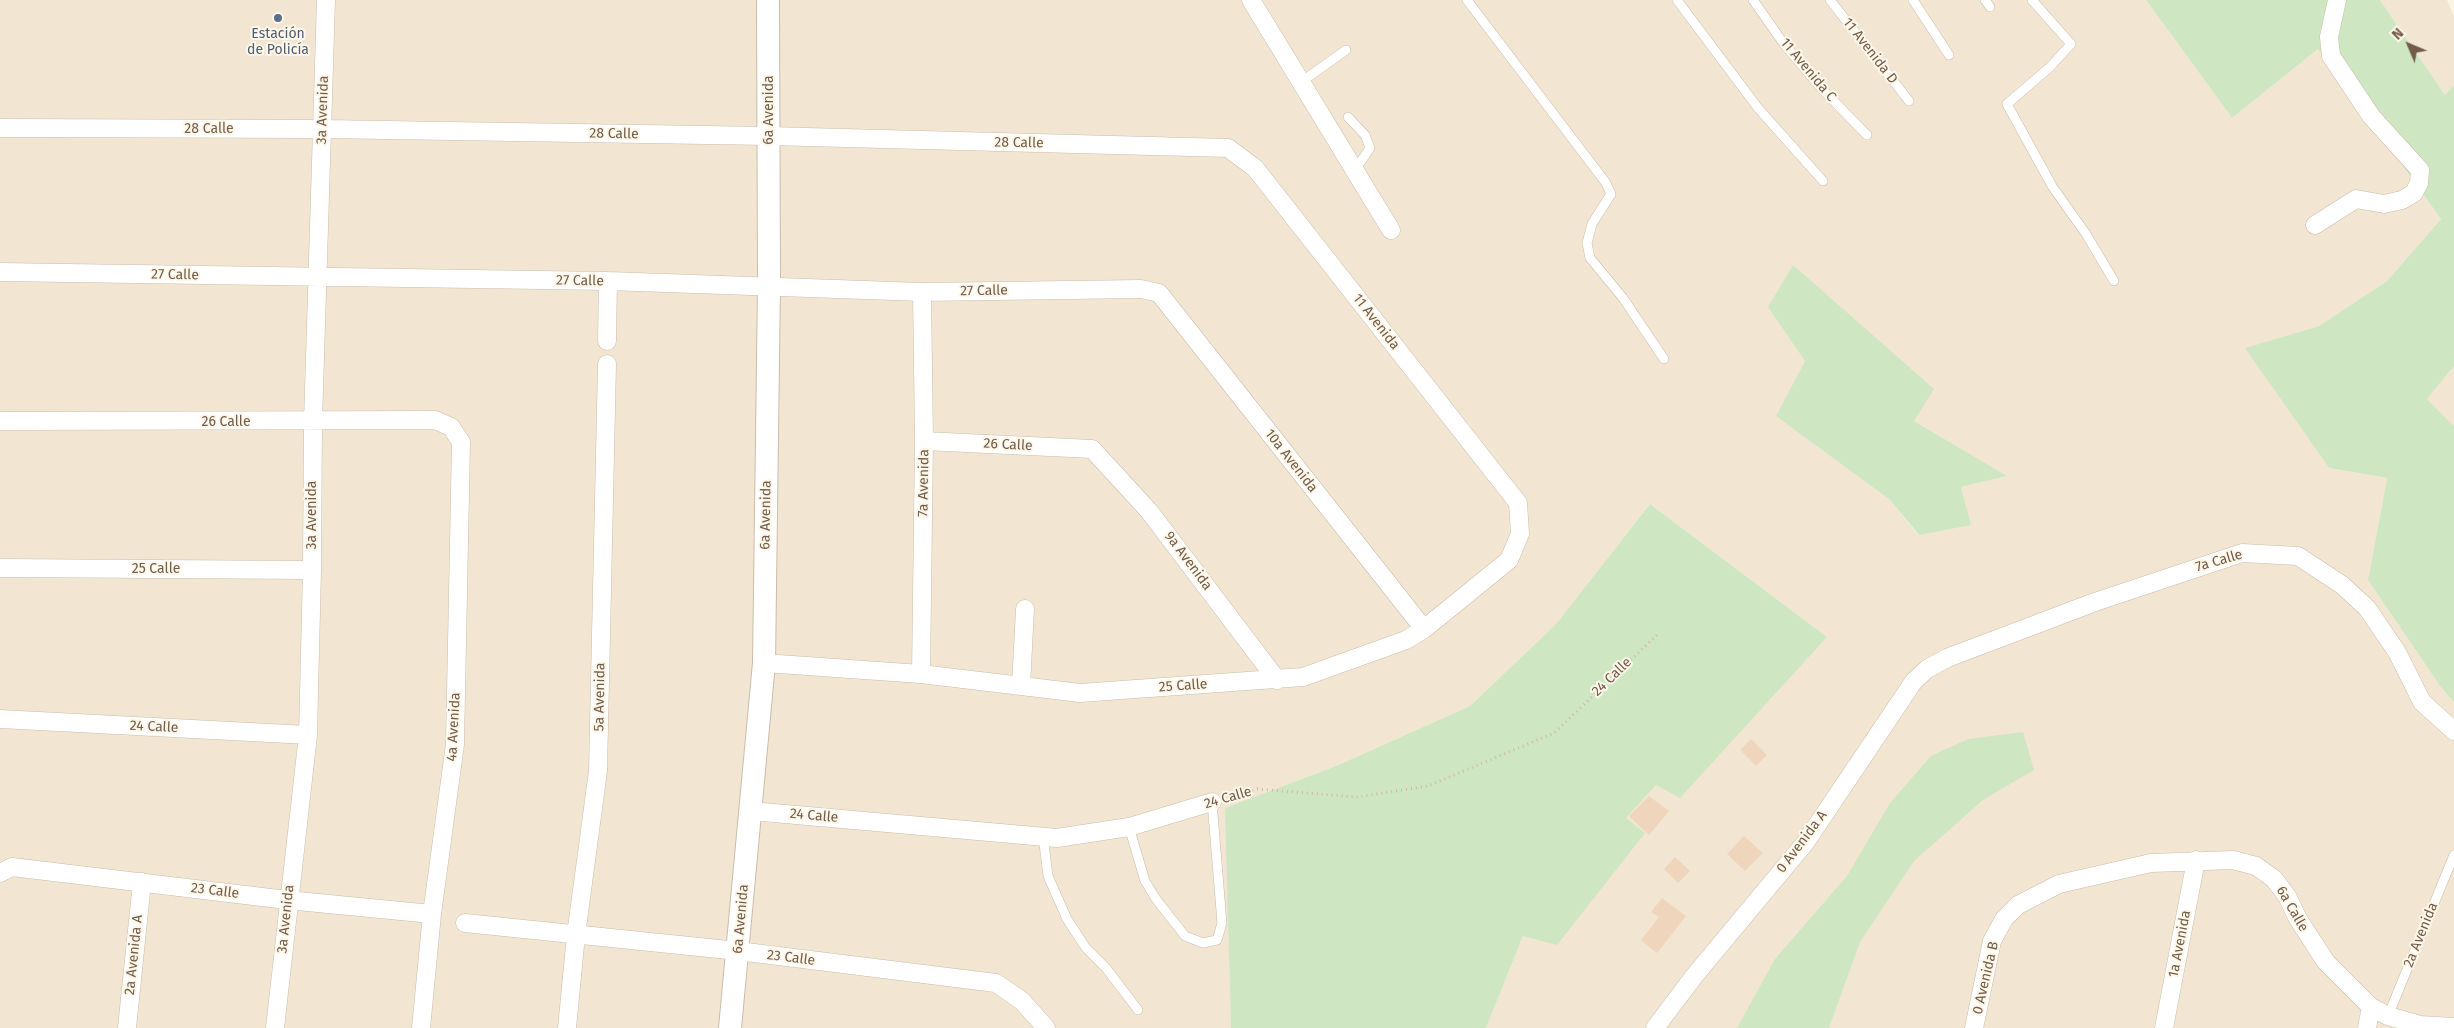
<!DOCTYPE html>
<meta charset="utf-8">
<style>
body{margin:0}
#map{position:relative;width:2454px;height:1028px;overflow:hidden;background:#fbf4e3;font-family:"Fira Sans",sans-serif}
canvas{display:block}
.north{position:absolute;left:2384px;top:20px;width:50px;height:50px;-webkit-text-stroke:4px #fef7e9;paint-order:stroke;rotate:315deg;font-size:14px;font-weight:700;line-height:20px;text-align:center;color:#715c4a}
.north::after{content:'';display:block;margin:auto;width:18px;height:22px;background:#715c4a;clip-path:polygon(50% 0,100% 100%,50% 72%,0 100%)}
</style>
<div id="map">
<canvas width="2454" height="1028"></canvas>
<div class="north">N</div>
</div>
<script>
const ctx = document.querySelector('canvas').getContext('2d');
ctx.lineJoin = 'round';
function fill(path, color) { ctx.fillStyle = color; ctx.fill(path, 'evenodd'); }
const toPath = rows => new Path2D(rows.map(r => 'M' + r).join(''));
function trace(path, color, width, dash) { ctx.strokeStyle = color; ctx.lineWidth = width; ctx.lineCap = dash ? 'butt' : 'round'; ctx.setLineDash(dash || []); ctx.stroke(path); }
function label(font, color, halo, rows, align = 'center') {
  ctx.font = font + ' "Fira Sans",sans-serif'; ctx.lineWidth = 4; ctx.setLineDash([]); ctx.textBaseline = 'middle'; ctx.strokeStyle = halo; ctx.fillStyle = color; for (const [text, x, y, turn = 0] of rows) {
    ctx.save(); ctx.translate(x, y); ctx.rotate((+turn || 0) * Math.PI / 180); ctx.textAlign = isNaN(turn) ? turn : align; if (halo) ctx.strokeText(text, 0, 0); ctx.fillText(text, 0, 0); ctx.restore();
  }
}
const residential = toPath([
 [0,0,2146,0,2232,118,2318,49,2441,219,2387,281,2319,326,2246,348,2329,468,2387,478,2368,580,2440,686,2454,702,2454,1028,1486,1028,1523,936,1644,834,1625,818,1656,785,1827,637,1650,504,1556,624,1470,706,1336,766,1226,808,1231,1028,0,1028],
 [1805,361,1914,421,2006,476,1961,487,1918,535,1890,500,1777,416],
 [2380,0,2447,0,2454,16,2454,85,2445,95],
 [2454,366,2454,426,2427,399]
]);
const green = toPath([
 [2146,0,2380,0,2445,95,2454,85,2454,366,2427,399,2454,426,2454,702,2440,686,2368,580,2387,478,2329,468,2245,348,2319,326,2387,281,2441,219,2318,49,2232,118],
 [1793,265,1934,389,1914,421,2007,476,1961,487,1971,525,1919,535,1890,500,1776,416,1805,361,1768,307],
 [1650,504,1827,637,1680,798,1656,785,1626,818,1645,833,1557,945,1523,936,1486,1028,1231,1028,1225,808,1336,766,1470,706,1556,624],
 [2023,732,2034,770,1983,800,1914,861,1860,942,1829,1028,1737,1028,1775,959,1847,876,1890,803,1931,756,1968,739]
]);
const building = toPath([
 [1751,739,1767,755,1756,766,1740,750],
 [1649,796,1669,811,1649,835,1629,816],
 [1744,836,1763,853,1745,871,1727,854],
 [1675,857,1690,871,1678,883,1664,869],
 [1662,898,1686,916,1657,953,1641,940,1659,917,1651,912]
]);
const path = toPath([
 [1228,797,1257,789,1357,797,1428,786,1554,733,1658,634]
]);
const service = toPath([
 [1467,0,1606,183,1611,194,1592,224,1587,243,1590,258,1623,298,1664,359],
 [1677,0,1758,108,1823,181],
 [1753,0,1784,44,1822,89,1867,135],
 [1830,0,1909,101],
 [1913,0,1949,55],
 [1985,0,1990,7],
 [2032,0,2071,44,2050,67,2007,104,2052,186,2086,234,2114,281],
 [1301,82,1346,50],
 [1348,117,1365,135,1370,148,1355,170],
 [1129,827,1145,881,1156,899,1185,936,1203,943,1217,940,1222,923,1212,802],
 [1043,836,1048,876,1067,919,1086,948,1106,968,1138,1010],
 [2388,1016,2454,855]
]);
const minor = toPath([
 [1251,0,1391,230],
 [0,128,323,129,769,136,1228,148,1255,168,1518,503,1520,534,1509,560,1424,629,1406,640,1303,677,1080,693,921,674,764,663],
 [2315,225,2356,199,2384,204,2402,200,2414,193,2419,183,2420,170,2371,116,2331,56,2329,37,2337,0],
 [0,272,608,281,922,292,1141,289,1159,293,1424,629],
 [607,341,608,281],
 [0,421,435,420,451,427,461,442,455,744,432,914,421,1028],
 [924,441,1092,449,1149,511,1277,680],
 [0,568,312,570],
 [921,674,924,441,922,292],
 [1021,686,1025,609],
 [0,719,308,735],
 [751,811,1057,838,1129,827,1212,802],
 [0,873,12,867,287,900,432,914],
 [465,923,738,951,996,983,1022,1001,1046,1028],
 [127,1028,142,882],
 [275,1028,308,735,312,570,313,422,326,0],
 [567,1028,576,935,598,771,607,364],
 [1655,1028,1695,975,1805,843,1914,681,1927,669,1947,658,2095,602,2242,553,2298,556,2342,585,2367,608,2397,652,2422,702,2454,731],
 [1974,1028,1992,941,2004,919,2018,905,2059,884,2151,863,2233,860,2256,866,2274,879,2287,896,2298,919,2326,962,2371,1007,2388,1016,2420,1025,2454,1027],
 [2164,1028,2196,860],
 [2367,1028,2371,1007]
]);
const tertiary = toPath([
 [730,1028,764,663,769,285,768,0]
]);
const markers = [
 [278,18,5,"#5c6f8a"]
];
const serviceNames = [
 ["Estación",278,34],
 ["de Policía",278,50]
];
const streetNames = [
 ["11 Avenida D",1870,51,52],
 ["11 Avenida C",1808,70,50],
 ["3a Avenida",323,110,-88],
 ["6a Avenida",769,110,-90],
 ["28 Calle",209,129],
 ["28 Calle",614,134,1],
 ["28 Calle",1019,143,1],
 ["27 Calle",175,275,1],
 ["27 Calle",580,281,1],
 ["27 Calle",984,291,-1],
 ["11 Avenida",1376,322,52],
 ["26 Calle",226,422],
 ["26 Calle",1008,445,3],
 ["10a Avenida",1291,461,52],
 ["7a Avenida",924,483,-89],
 ["3a Avenida",312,515,-90],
 ["6a Avenida",766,515,-89],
 ["9a Avenida",1188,561,53],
 ["7a Calle",2219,561,-16],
 ["25 Calle",156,569],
 ["24 Calle",1612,677,-44],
 ["25 Calle",1183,686,-4],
 ["5a Avenida",600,697,-89],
 ["24 Calle",154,727,3],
 ["4a Avenida",454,727,-87],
 ["24 Calle",1228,798,-16],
 ["24 Calle",814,816,5],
 ["0 Avenida A",1802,842,-53],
 ["23 Calle",215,891,7],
 ["6a Calle",2292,909,60],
 ["3a Avenida",286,919,-84],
 ["6a Avenida",741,919,-85],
 ["2a Avenida",2421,935,-68],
 ["1a Avenida",2180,944,-79],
 ["2a Avenida A",134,955,-84],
 ["23 Calle",791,958,7],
 ["0 Avenida B",1986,978,-77]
];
fill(residential, '#f2e6d2');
fill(green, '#cee7c2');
fill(building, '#efd5bc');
trace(service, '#cbbcaa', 10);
trace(minor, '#cbbcaa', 19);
trace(tertiary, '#cbbcaa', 24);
trace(path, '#d3b8a0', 3, [1, 4]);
trace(service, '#fff', 9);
trace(minor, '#fff', 18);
trace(tertiary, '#fff', 22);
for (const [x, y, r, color] of markers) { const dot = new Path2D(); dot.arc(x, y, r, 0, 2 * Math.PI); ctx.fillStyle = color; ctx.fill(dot); trace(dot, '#fef7e9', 2); }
label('14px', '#4e5e75', '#fef7e9', serviceNames);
label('14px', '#715c4a', '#fef7e9', streetNames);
</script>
